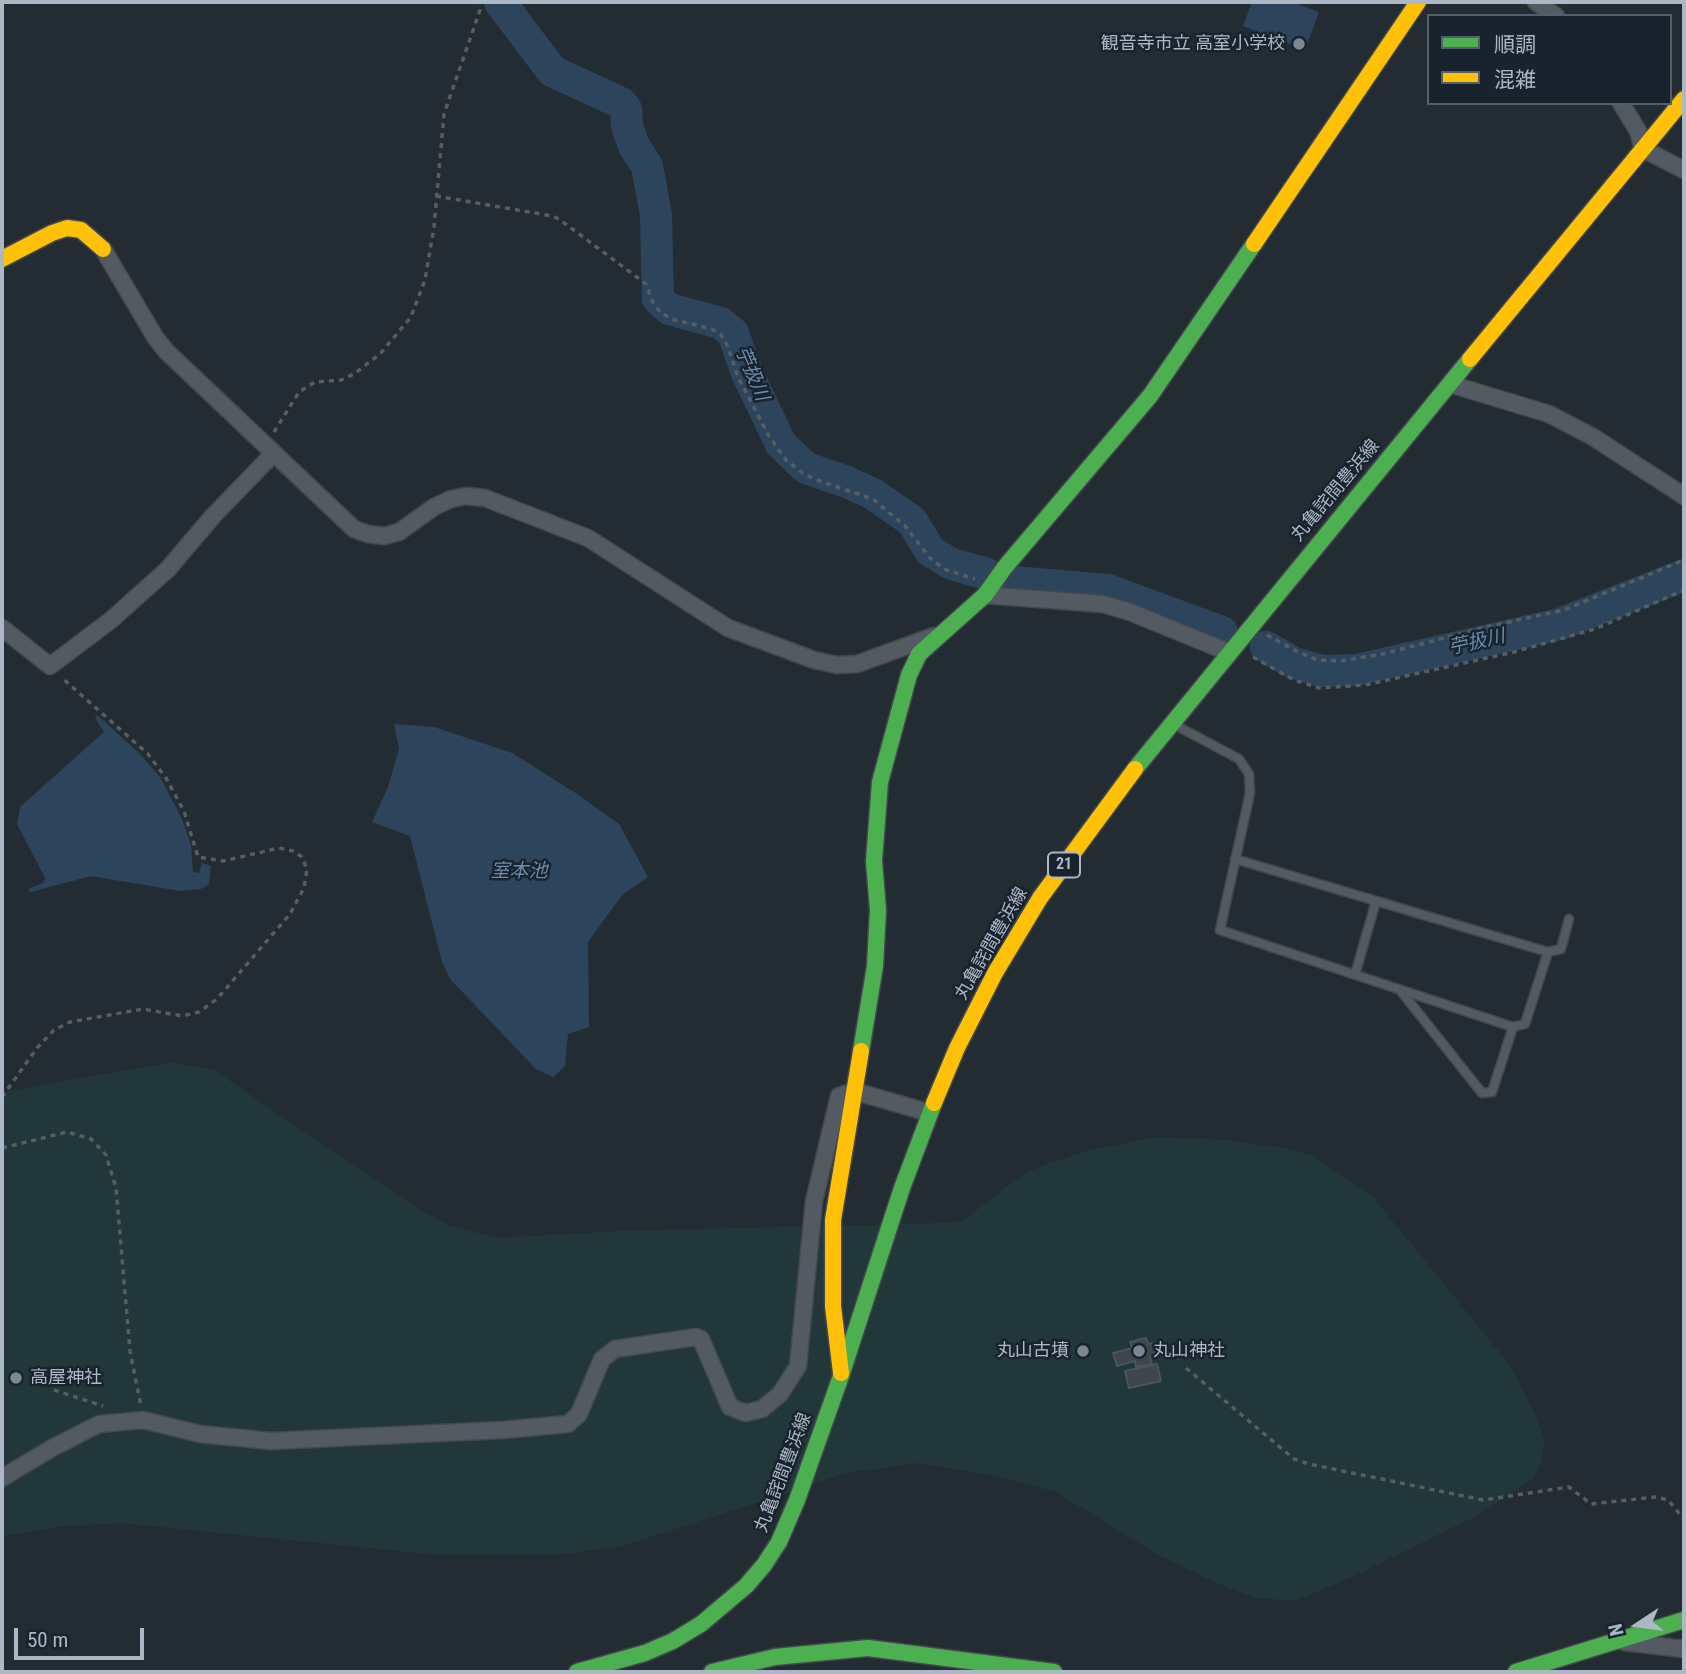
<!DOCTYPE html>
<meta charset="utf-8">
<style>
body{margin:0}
#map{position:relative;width:1686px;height:1674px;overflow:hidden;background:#242c33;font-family:"Roboto Condensed","Noto Sans JP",sans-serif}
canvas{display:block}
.frame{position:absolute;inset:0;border:4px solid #acb8c6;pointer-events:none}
.legend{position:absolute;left:1427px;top:14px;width:245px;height:91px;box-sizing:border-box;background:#18232e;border:2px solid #535f6b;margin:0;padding:9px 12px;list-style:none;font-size:21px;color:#acb8c6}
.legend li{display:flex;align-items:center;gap:14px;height:35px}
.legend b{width:35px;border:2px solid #535f6b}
.north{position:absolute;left:1602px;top:1590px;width:70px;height:70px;-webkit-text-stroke:5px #18232e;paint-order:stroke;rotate:257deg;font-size:19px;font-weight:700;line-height:28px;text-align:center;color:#acb8c6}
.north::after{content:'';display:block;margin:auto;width:24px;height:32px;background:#acb8c6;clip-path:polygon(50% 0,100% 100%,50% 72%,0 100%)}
.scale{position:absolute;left:14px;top:1628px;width:130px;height:32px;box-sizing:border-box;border:4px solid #acb8c6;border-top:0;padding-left:9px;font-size:21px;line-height:24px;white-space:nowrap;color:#acb8c6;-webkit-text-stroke:5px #18232e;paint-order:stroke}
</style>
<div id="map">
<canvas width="1686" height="1674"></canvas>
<div class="frame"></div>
<ul class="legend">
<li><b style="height:9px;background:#4caf50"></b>順調</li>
<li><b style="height:9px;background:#ffc107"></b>混雑</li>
</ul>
<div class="north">N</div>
<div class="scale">50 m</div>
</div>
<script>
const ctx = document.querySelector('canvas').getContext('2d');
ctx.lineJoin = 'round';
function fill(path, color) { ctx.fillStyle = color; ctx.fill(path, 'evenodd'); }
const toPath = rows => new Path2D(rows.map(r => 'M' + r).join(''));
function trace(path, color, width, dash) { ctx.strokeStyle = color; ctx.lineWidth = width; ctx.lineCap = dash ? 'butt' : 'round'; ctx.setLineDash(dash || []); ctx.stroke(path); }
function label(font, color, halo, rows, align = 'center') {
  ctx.font = font + ' "Roboto Condensed","Noto Sans JP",sans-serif'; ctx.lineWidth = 5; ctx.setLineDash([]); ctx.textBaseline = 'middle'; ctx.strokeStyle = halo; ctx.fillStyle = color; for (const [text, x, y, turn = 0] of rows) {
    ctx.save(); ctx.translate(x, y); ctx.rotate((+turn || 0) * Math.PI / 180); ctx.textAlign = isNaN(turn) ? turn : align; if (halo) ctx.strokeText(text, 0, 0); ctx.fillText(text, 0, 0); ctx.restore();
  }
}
const green = toPath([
 [173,1062,214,1070,414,1206,450,1226,497,1238,620,1231,942,1223,964,1220,1023,1174,1049,1163,1090,1150,1156,1137,1229,1140,1289,1149,1314,1156,1374,1198,1510,1365,1536,1416,1544,1440,1542,1462,1533,1479,1482,1513,1357,1575,1298,1600,1258,1599,1216,1583,1153,1552,1056,1492,995,1476,919,1463,847,1473,623,1546,568,1554,438,1555,121,1523,67,1526,2,1536,2,1092]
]);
const water = toPath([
 [1252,2,1292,2,1319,12,1305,50,1243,26],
 [97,715,140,754,160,777,182,819,191,845,193,872,199,873,202,863,211,866,209,884,201,889,181,891,91,876,31,892,28,889,43,883,45,878,17,824,20,807,104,732,95,718],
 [394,724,434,727,512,753,574,792,619,824,648,877,622,895,588,942,589,1027,568,1034,565,1066,553,1077,536,1069,451,980,442,962,410,836,372,822,388,787,399,749]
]);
const river = toPath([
 [500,2,552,71,621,103,626,109,627,126,634,146,647,166,656,215,658,299,669,309,721,323,733,333,747,373,781,444,806,468,847,482,873,494,912,521,930,551,952,564,987,574],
 [1014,582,1108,590,1222,632],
 [1266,647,1294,663,1322,671,1356,670,1560,624,1684,575]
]);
const building = toPath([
 [1146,1338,1148,1344,1153,1343,1156,1356,1150,1357,1152,1364,1136,1367,1135,1361,1117,1366,1113,1353,1132,1348,1130,1342,1146,1338],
 [1157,1364,1161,1381,1129,1388,1125,1371,1157,1364]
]);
const path = toPath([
 [436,196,552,216,559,219,646,284,653,303,660,312,671,319,712,329,721,335,728,347,738,377,769,436,786,460,804,474,822,482,873,499,905,526,930,558,944,569,975,579],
 [274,432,299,392,315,382,341,380,354,374,380,354,411,317,425,280,434,227,444,114,480,10,480,2],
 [1267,635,1298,652,1318,660,1340,661,1383,654,1486,627,1564,610,1684,560],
 [1253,657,1294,680,1319,688,1365,685,1514,652,1595,629,1684,590],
 [2,1097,37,1048,54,1030,70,1022,143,1009,182,1016,199,1012,217,999,290,914,304,888,307,869,302,857,293,851,279,848,223,861,198,857,184,811,166,778,148,754,61,677],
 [2,1148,67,1132,91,1139,106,1155,116,1188,130,1351,141,1406],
 [1186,1368,1294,1459,1309,1464,1483,1500,1569,1487,1591,1504,1656,1497,1668,1500,1684,1519],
 [54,1390,103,1406]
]);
const lane = toPath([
 [1173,724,1239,759,1249,774,1250,793,1220,930,1513,1027,1525,1024,1548,952,1561,949,1569,919],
 [1235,859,1548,952],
 [1355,975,1376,901],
 [1400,990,1482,1093,1492,1092,1513,1027]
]);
const street = toPath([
 [1536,2,1556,16],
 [1621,103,1638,131,1643,149,1684,170],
 [103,249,155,337,166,351,354,529,368,534,384,536,399,532,434,507,451,499,466,496,485,498,588,538,728,628,814,660,837,665,857,664,934,636],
 [1450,384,1549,414,1593,437,1684,496],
 [985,595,1103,604,1130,612,1228,652],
 [2,628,50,666,111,620,168,569,213,516,273,454],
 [2,1478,52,1448,99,1424,143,1420,200,1434,271,1441,503,1430,568,1424,579,1414,602,1359,615,1349,696,1337,701,1339,730,1407,746,1413,762,1409,780,1394,798,1366,814,1201,839,1096,854,1091,930,1113],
 [1624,1642,1684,1649]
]);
const fast = toPath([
 [1135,769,1470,359],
 [861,1051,875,966,878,910,874,861,880,782,909,675,919,654,985,595,1005,567,1150,396,1254,244],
 [577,1672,645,1653,673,1641,701,1624,746,1586,764,1565,779,1542,797,1500,841,1376,902,1188,934,1103],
 [712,1672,775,1657,868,1648,1054,1672],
 [1516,1672,1684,1620]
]);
const slow = toPath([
 [1254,244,1418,2],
 [2,259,52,233,67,228,81,230,103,249],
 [1470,359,1684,99],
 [934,1103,957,1048,995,973,1040,898,1135,769],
 [841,1373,833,1306,833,1220,861,1051]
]);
const markers = [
 [1299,44,7,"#7c8793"],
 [1083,1351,7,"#7c8793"],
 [1139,1351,7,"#7c8793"],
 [16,1378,7,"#7c8793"]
];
const shields = [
 [1064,865,32]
];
const shieldNames = [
 ["21",1064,865]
];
const poiNames = [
 ["観音寺市立 高室小学校",1285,44],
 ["丸山古墳",1069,1351],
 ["丸山神社",1153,1351,"left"],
 ["高屋神社",30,1378,"left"]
];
const streetNames = [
 ["丸亀詫間豊浜線",1336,491,-50],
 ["丸亀詫間豊浜線",992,944,-60],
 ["丸亀詫間豊浜線",784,1473,-69]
];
const waterNames = [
 ["苧扱川",751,374,67],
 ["苧扱川",1477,643,-13],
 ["室本池",519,872]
];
fill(green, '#213739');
fill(water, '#2d455c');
trace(river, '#2d455c', 32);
fill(building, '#3e454b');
trace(building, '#4b535c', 2);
trace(lane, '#42484d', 11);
trace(street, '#42484d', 19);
trace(fast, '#42484d', 19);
trace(slow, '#42484d', 19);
trace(path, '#565e64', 3.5, [5, 5]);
trace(lane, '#545a62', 8);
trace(street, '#545a62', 16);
trace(fast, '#4caf50', 16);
trace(slow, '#ffc107', 16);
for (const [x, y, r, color] of markers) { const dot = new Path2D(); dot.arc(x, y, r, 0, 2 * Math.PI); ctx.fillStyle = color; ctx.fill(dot); trace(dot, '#18232e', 2.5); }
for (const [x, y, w] of shields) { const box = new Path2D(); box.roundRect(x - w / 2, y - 12.5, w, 25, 5); ctx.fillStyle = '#18232e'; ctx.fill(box); trace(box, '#acb8c6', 2); }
label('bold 16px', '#acb8c6', null, shieldNames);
label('18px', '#acb8c6', '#18232e', poiNames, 'right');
label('18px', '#acb8c6', '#18232e', streetNames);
label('italic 19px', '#698cad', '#18232e', waterNames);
</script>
